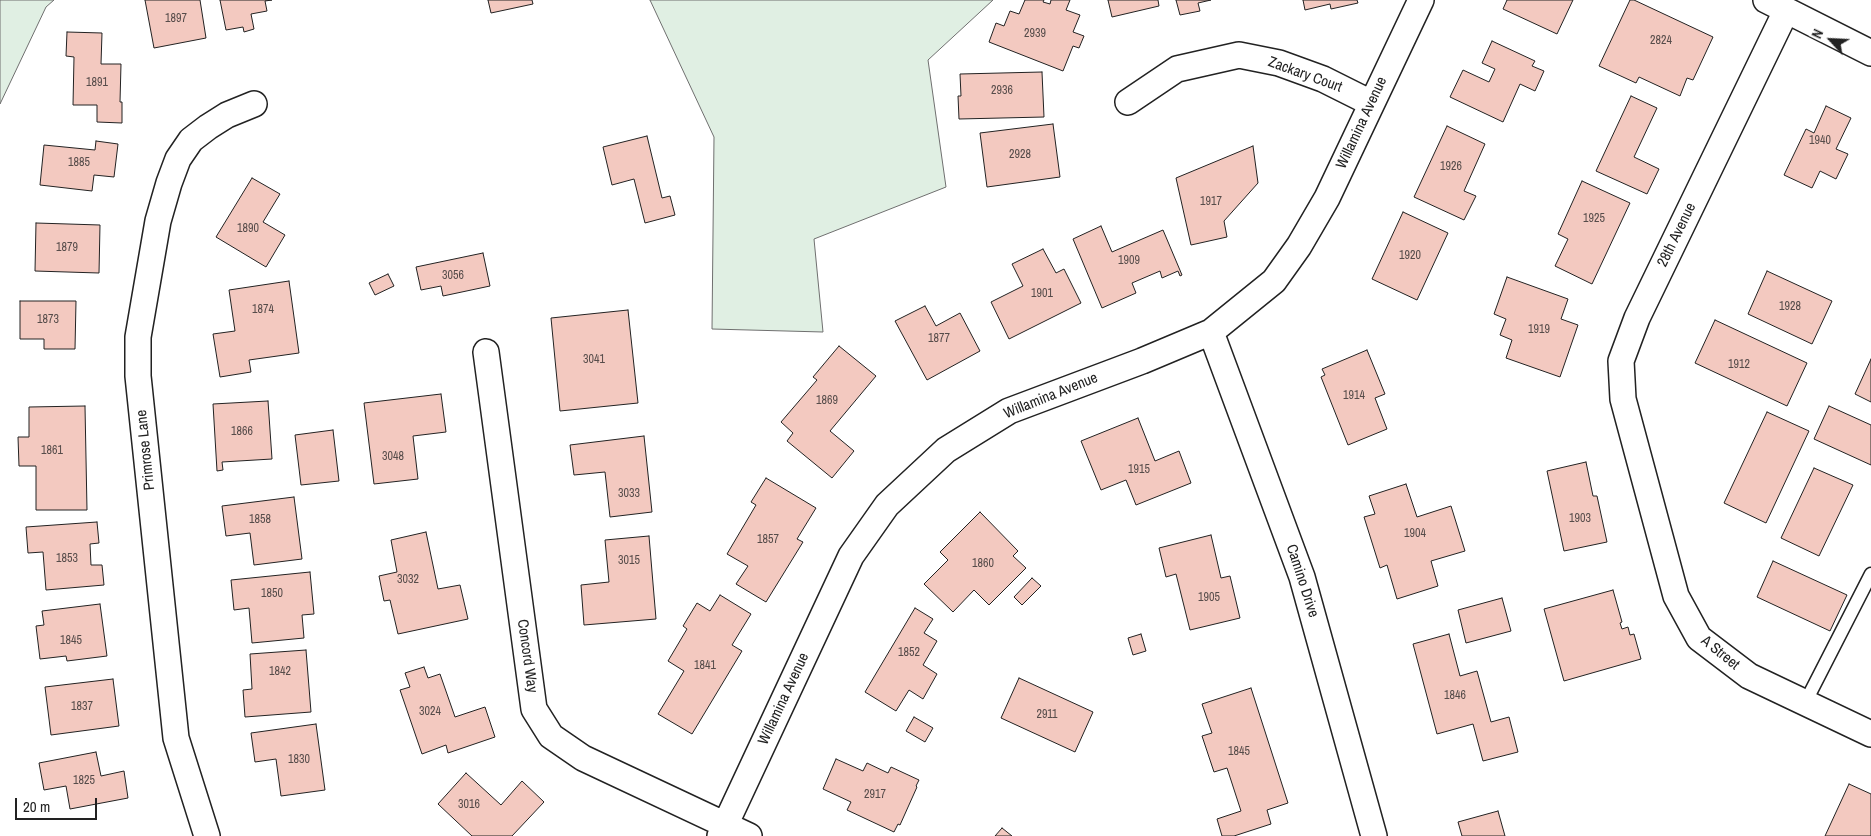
<!DOCTYPE html>
<style>
body{margin:0}
#map{position:relative;width:1871px;height:836px;overflow:hidden;background:#fff;font-family:"Archivo Narrow",sans-serif}
canvas{display:block}
.north{position:absolute;left:1806px;top:15px;width:50px;height:50px;-webkit-text-stroke:4px #fff;paint-order:stroke;rotate:295deg;font-size:14px;font-weight:700;line-height:20px;text-align:center;color:#222}
.north::after{content:'';display:block;margin:auto;width:18px;height:22px;background:#222;clip-path:polygon(50% 0,100% 100%,50% 72%,0 100%)}
.scale{position:absolute;left:15px;top:798px;width:82px;height:22px;box-sizing:border-box;border:2px solid #222;border-top:0;padding-left:6px;font-size:15px;line-height:18px;white-space:nowrap;color:#222;-webkit-text-stroke:4px #fff;paint-order:stroke}
</style>
<div id="map">
<canvas width="1871" height="836"></canvas>
<div class="north">N</div>
<div class="scale">20 m</div>
</div>
<script>
const ctx = document.querySelector('canvas').getContext('2d');
ctx.lineJoin = 'round';
function fill(path, color) { ctx.fillStyle = color; ctx.fill(path, 'evenodd'); }
const toPath = rows => new Path2D(rows.map(r => 'M' + r).join(''));
function trace(path, color, width, dash) { ctx.strokeStyle = color; ctx.lineWidth = width; ctx.lineCap = dash ? 'butt' : 'round'; ctx.setLineDash(dash || []); ctx.stroke(path); }
function label(font, color, halo, rows, align = 'center') {
  ctx.font = font + ' "Archivo Narrow",sans-serif'; ctx.lineWidth = 4; ctx.setLineDash([]); ctx.textBaseline = 'middle'; ctx.strokeStyle = halo; ctx.fillStyle = color; for (const [text, x, y, turn = 0] of rows) {
    ctx.save(); ctx.translate(x, y); ctx.rotate((+turn || 0) * Math.PI / 180); ctx.textAlign = isNaN(turn) ? turn : align; if (halo) ctx.strokeText(text, 0, 0); ctx.fillText(text, 0, 0); ctx.restore();
  }
}
const green = toPath([
 [0,0,54,0,46,7,0,104,0,0],
 [650,0,993,0,928,60,946,187,814,239,823,332,712,329,714,137,650,0]
]);
const building = toPath([
 [145,0,200,0,206,38,154,48,145,0],
 [220,0,272,0,265,1,267,11,251,14,254,29,244,32,243,27,226,30,220,0],
 [488,0,532,0,533,4,491,13,488,0],
 [1025,0,1044,0,1043,2,1050,4,1051,0,1070,0,1066,10,1080,15,1073,32,1084,36,1079,48,1073,46,1063,71,989,42,996,23,1004,26,1010,11,1019,14,1025,0],
 [1108,0,1158,0,1159,6,1112,17,1108,0],
 [1176,0,1211,0,1198,3,1200,11,1180,15,1176,0],
 [1303,0,1357,0,1358,3,1331,9,1330,4,1305,10,1303,0],
 [1507,0,1573,0,1557,34,1503,9,1507,0],
 [1630,0,1634,0,1713,37,1693,80,1687,78,1680,96,1639,77,1636,83,1599,66,1630,0],
 [67,32,102,33,101,64,121,64,120,102,122,102,122,123,97,122,97,105,73,105,74,57,66,56,67,32],
 [1492,41,1535,61,1532,66,1544,71,1535,91,1520,84,1503,122,1450,97,1463,70,1489,82,1495,69,1482,63,1492,41],
 [1042,72,1044,117,959,119,958,96,961,96,960,74,1042,72],
 [1631,96,1657,108,1634,157,1659,169,1647,194,1596,171,1631,96],
 [1826,106,1851,118,1836,149,1848,154,1836,179,1820,171,1812,188,1784,175,1806,129,1814,133,1826,106],
 [1053,124,1060,177,987,187,980,133,1053,124],
 [1447,126,1485,144,1464,191,1476,196,1464,220,1414,197,1447,126],
 [647,136,662,198,670,196,675,215,645,223,634,179,612,185,603,147,647,136],
 [96,141,118,144,114,177,94,175,92,191,40,185,44,145,95,150,96,141],
 [1253,146,1258,183,1224,221,1227,237,1191,245,1176,178,1253,146],
 [252,178,280,194,263,222,285,235,266,267,216,237,252,178],
 [1582,181,1630,203,1592,284,1555,266,1568,239,1558,234,1582,181],
 [1403,212,1448,233,1417,300,1372,279,1403,212],
 [36,223,100,225,99,273,35,271,36,223],
 [1101,226,1112,252,1163,230,1182,275,1180,276,1178,271,1162,278,1160,271,1132,283,1136,293,1102,308,1073,239,1101,226],
 [1043,249,1056,273,1064,269,1081,303,1009,339,991,302,1023,286,1012,264,1043,249],
 [483,253,490,286,443,296,441,286,421,290,416,267,483,253],
 [1767,271,1832,301,1812,344,1748,314,1767,271],
 [388,274,394,286,375,295,369,283,388,274],
 [1507,277,1568,299,1561,319,1578,325,1560,377,1506,358,1512,340,1500,335,1506,319,1494,314,1507,277],
 [289,281,299,353,249,360,251,372,220,377,213,334,235,331,229,290,289,281],
 [20,301,76,301,75,349,44,349,44,339,20,339,20,301],
 [925,306,936,326,960,313,980,351,927,380,895,321,925,306],
 [628,310,638,403,560,411,551,318,628,310],
 [1715,320,1807,363,1787,406,1695,363,1715,320],
 [839,346,876,376,830,431,854,451,832,478,787,441,793,433,781,422,817,380,813,377,839,346],
 [1367,350,1385,394,1375,398,1387,429,1348,445,1321,377,1325,375,1322,369,1367,350],
 [1871,359,1871,402,1855,394,1871,359],
 [441,394,446,432,413,436,418,479,374,484,364,403,441,394],
 [268,401,272,459,222,462,223,470,217,471,213,404,268,401],
 [85,406,87,510,36,510,36,466,19,466,18,437,29,437,29,407,85,406],
 [1829,406,1871,425,1871,465,1814,439,1829,406],
 [1767,412,1809,431,1766,523,1724,503,1767,412],
 [1138,418,1155,461,1179,451,1191,483,1136,505,1126,480,1101,490,1081,441,1138,418],
 [333,430,339,481,301,485,295,435,333,430],
 [644,436,652,512,610,517,605,472,574,475,570,445,644,436],
 [1586,462,1593,496,1597,496,1607,542,1564,551,1547,471,1586,462],
 [1814,468,1853,485,1819,556,1781,538,1814,468],
 [766,478,816,508,797,539,803,542,766,602,736,584,748,566,727,554,756,505,751,502,766,478],
 [1406,484,1417,517,1451,506,1465,551,1431,561,1438,586,1397,599,1387,565,1380,568,1364,517,1375,514,1369,496,1406,484],
 [294,497,302,559,254,565,250,533,226,536,222,506,294,497],
 [980,512,1018,551,1013,556,1026,568,989,605,974,590,953,612,924,584,948,560,940,552,980,512],
 [97,522,99,543,90,544,91,565,102,565,104,585,46,590,43,552,28,553,26,527,97,522],
 [426,532,438,589,460,585,468,619,398,634,390,600,384,601,379,576,397,572,391,540,426,532],
 [1211,535,1221,578,1230,576,1240,618,1190,630,1176,574,1166,577,1159,548,1211,535],
 [649,536,656,619,584,625,581,585,609,582,605,540,649,536],
 [1773,561,1847,595,1830,631,1757,597,1773,561],
 [310,572,314,614,302,615,304,638,252,643,249,608,234,610,231,580,310,572],
 [1032,578,1041,586,1022,605,1014,597,1032,578],
 [1613,590,1622,622,1620,623,1622,629,1628,627,1630,635,1634,634,1641,659,1564,681,1544,609,1613,590],
 [720,595,751,614,732,645,742,651,692,734,658,714,684,671,668,661,687,629,683,626,697,603,710,611,720,595],
 [1502,598,1511,631,1466,643,1458,610,1502,598],
 [100,604,107,656,67,661,66,656,40,659,36,626,44,625,42,611,100,604],
 [915,608,933,619,924,633,937,641,923,665,937,674,923,699,909,690,896,711,865,692,915,608],
 [1141,634,1146,651,1133,655,1128,638,1141,634],
 [1449,634,1460,676,1477,671,1491,722,1509,717,1518,752,1483,761,1473,724,1437,734,1413,644,1449,634],
 [306,650,311,712,245,717,243,690,252,689,250,654,306,650],
 [424,667,428,678,440,674,455,717,485,707,495,737,448,753,446,745,422,754,400,690,410,687,405,673,424,667],
 [1019,678,1093,712,1075,752,1001,718,1019,678],
 [113,679,119,726,51,735,45,687,113,679],
 [1251,688,1288,803,1267,810,1271,824,1234,836,1222,836,1217,819,1241,811,1227,768,1214,772,1202,736,1212,733,1202,704,1251,688],
 [914,717,933,728,925,742,906,731,914,717],
 [316,724,325,790,281,796,276,759,255,762,251,733,316,724],
 [96,752,101,776,124,771,128,798,70,809,66,786,44,790,39,763,96,752],
 [836,759,863,771,867,763,888,773,891,767,919,780,916,786,917,787,900,825,898,824,894,832,847,810,851,802,823,789,836,759],
 [466,773,501,805,522,781,544,802,512,836,472,836,438,804,466,773],
 [1849,784,1871,794,1871,836,1825,836,1849,784],
 [1498,811,1505,836,1462,836,1458,822,1498,811],
 [1002,828,1012,836,995,836,1002,828]
]);
const service = toPath([
 [1805,703,1871,574]
]);
const minor = toPath([
 [1766,0,1871,53],
 [1786,11,1637,318,1621,361,1623,399,1676,596,1699,638,1749,676,1871,734],
 [1128,102,1177,69,1239,55,1279,63,1323,79,1371,103],
 [1211,332,1302,577,1374,836],
 [486,352,534,709,551,736,583,758,749,836],
 [207,836,176,738,138,376,138,337,158,221,169,183,178,159,191,140,208,127,227,115,254,104],
 [720,836,851,556,887,505,946,450,1009,411,1142,361,1211,332,1274,281,1299,246,1327,198,1421,0]
]);
const numberNames = [
 ["1897",176,19],
 ["2939",1035,34],
 ["2824",1661,41],
 ["1891",97,83],
 ["2936",1002,91],
 ["1940",1820,141],
 ["2928",1020,155],
 ["1885",79,163],
 ["1926",1451,167],
 ["1917",1211,202],
 ["1925",1594,219],
 ["1890",248,229],
 ["1879",67,248],
 ["1920",1410,256],
 ["1909",1129,261],
 ["3056",453,276],
 ["1901",1042,294],
 ["1928",1790,307],
 ["1874",263,310],
 ["1873",48,320],
 ["1919",1539,330],
 ["1877",939,339],
 ["3041",594,360],
 ["1912",1739,365],
 ["1914",1354,396],
 ["1869",827,401],
 ["1866",242,432],
 ["1861",52,451],
 ["3048",393,457],
 ["1915",1139,470],
 ["3033",629,494],
 ["1903",1580,519],
 ["1858",260,520],
 ["1904",1415,534],
 ["1857",768,540],
 ["1853",67,559],
 ["3015",629,561],
 ["1860",983,564],
 ["3032",408,580],
 ["1850",272,594],
 ["1905",1209,598],
 ["1845",71,641],
 ["1852",909,653],
 ["1841",705,666],
 ["1842",280,672],
 ["1846",1455,696],
 ["1837",82,707],
 ["3024",430,712],
 ["2911",1047,715],
 ["1845",1239,752],
 ["1830",299,760],
 ["1825",84,781],
 ["2917",875,795],
 ["3016",469,805]
];
const streetNames = [
 ["Zackary Court",1305,75,20],
 ["Willamina Avenue",1362,123,-65],
 ["28th Avenue",1677,235,-64],
 ["Willamina Avenue",1051,396,-22],
 ["Primrose Lane",146,450,-96],
 ["Camino Drive",1302,581,72],
 ["A Street",1720,653,39],
 ["Concord Way",527,656,82],
 ["Willamina Avenue",784,699,-65]
];
fill(green, '#e0efe3');
trace(green, '#6f6f6f', 1);
fill(building, '#f3c9c0');
trace(building, '#222', 1);
trace(service, '#222', 15);
trace(minor, '#222', 28);
trace(service, '#fff', 12);
trace(minor, '#fff', 25);
label('12px', '#564c4a', null, numberNames);
label('15px', '#222', '#fff', streetNames);
</script>
